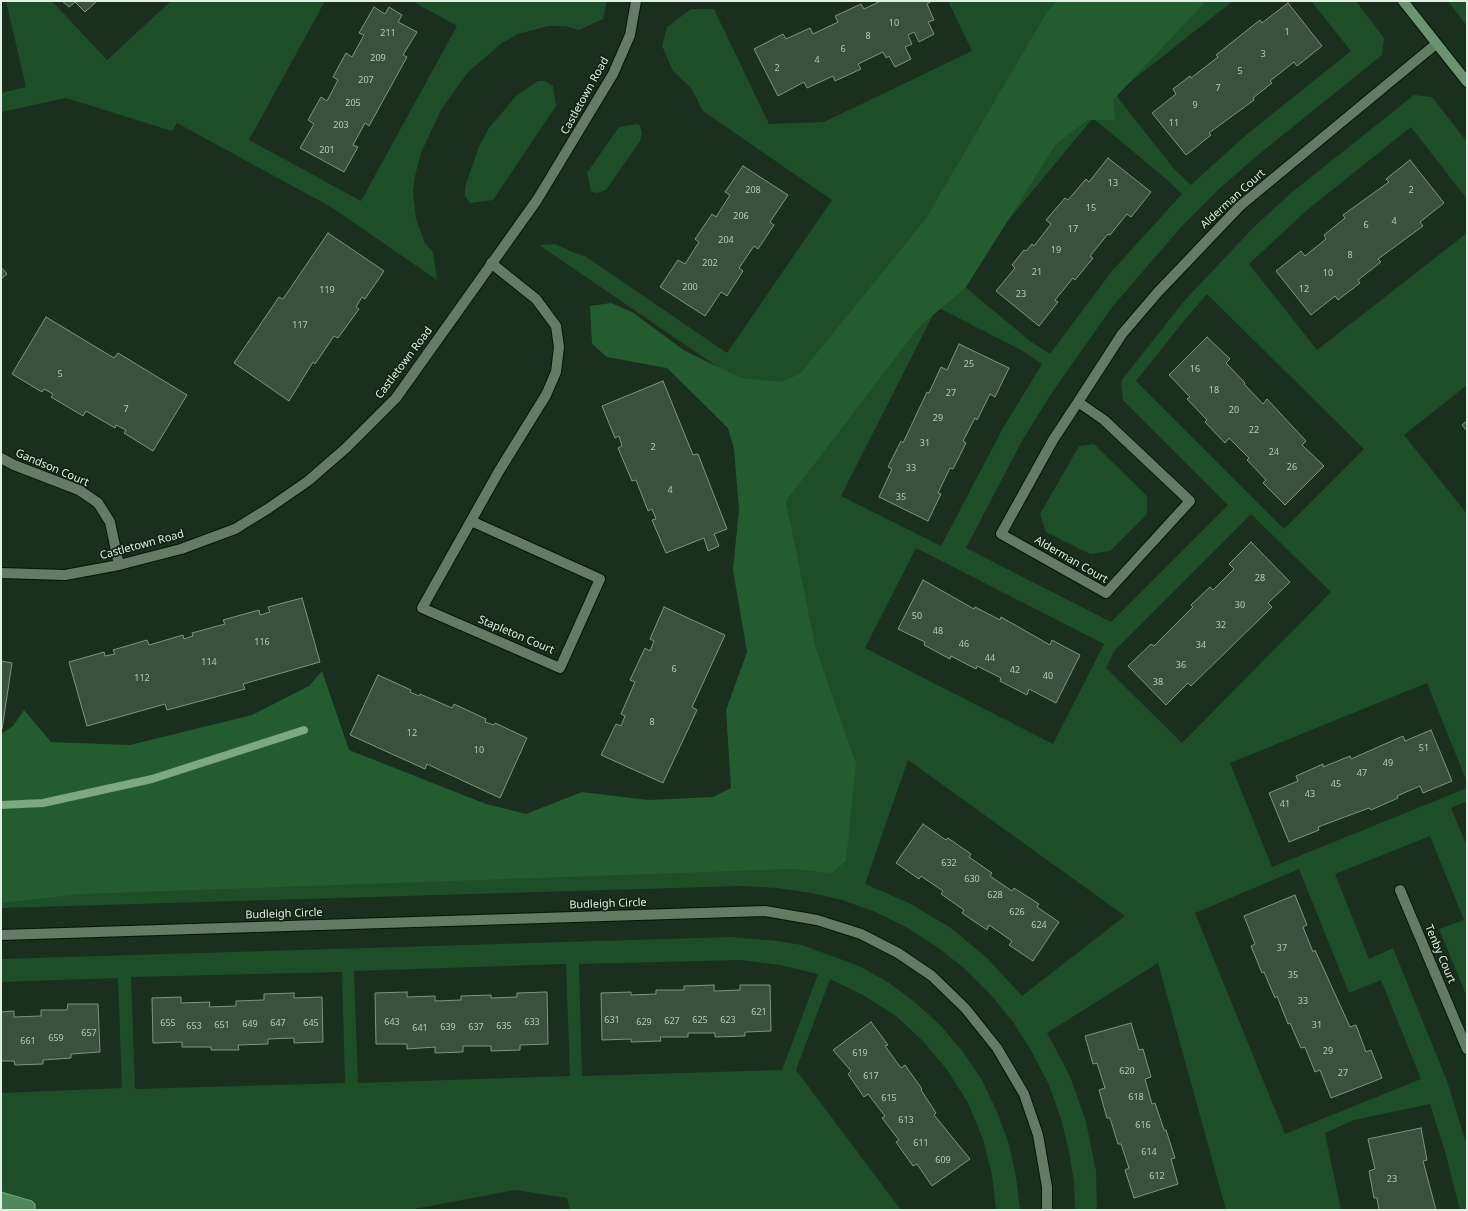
<!DOCTYPE html>
<style>
body{margin:0}
#map{position:relative;width:1468px;height:1211px;overflow:hidden;background:#1a2f1d;font-family:"Noto Sans",sans-serif}
canvas{display:block}
.frame{position:absolute;inset:0;border:2px solid #e2efe3;pointer-events:none}
</style>
<div id="map">
<canvas width="1468" height="1211"></canvas>
<div class="frame"></div>
</div>
<script>
const ctx = document.querySelector('canvas').getContext('2d');
ctx.lineJoin = 'round';
function fill(path, color) { ctx.fillStyle = color; ctx.fill(path, 'evenodd'); }
const toPath = rows => new Path2D(rows.map(r => 'M' + r).join(''));
function trace(path, color, width, dash) { ctx.strokeStyle = color; ctx.lineWidth = width; ctx.lineCap = dash ? 'butt' : 'round'; ctx.setLineDash(dash || []); ctx.stroke(path); }
function label(font, color, halo, rows, align = 'center') {
  ctx.font = font + ' "Noto Sans",sans-serif'; ctx.lineWidth = 3.5; ctx.setLineDash([]); ctx.textBaseline = 'middle'; ctx.strokeStyle = halo; ctx.fillStyle = color; for (const [text, x, y, turn = 0] of rows) {
    ctx.save(); ctx.translate(x, y); ctx.rotate((+turn || 0) * Math.PI / 180); ctx.textAlign = isNaN(turn) ? turn : align; if (halo) ctx.strokeText(text, 0, 0); ctx.fillText(text, 0, 0); ctx.restore();
  }
}
const green = toPath([
 [6,1,52,1,107,60,171,1,325,1,249,140,361,201,457,26,412,1,607,1,603,19,579,30,565,26,549,26,518,34,502,43,468,72,441,110,421,153,415,176,413,191,416,219,425,243,433,252,437,280,331,207,177,123,172,131,66,98,1,112,1,93,26,87],
 [948,1,1233,1,1115,94,1174,169,1191,185,1246,135,1351,51,1311,1,1356,1,1384,38,1382,55,1258,155,1219,189,1182,226,1113,306,1051,394,1022,441,966,548,1111,622,1228,505,1123,400,1121,381,1185,300,1254,227,1291,193,1414,95,1432,97,1467,142,1467,199,1411,127,1306,211,1249,264,1317,350,1467,233,1467,385,1404,435,1467,514,1467,782,1427,683,1230,763,1272,867,1467,788,1467,801,1451,808,1467,846,1467,997,1439,929,1464,920,1430,836,1335,874,1369,959,1393,948,1447,1081,1467,1146,1467,1210,1460,1210,1446,1155,1430,1104,1354,1120,1325,1133,1341,1210,1226,1210,1158,963,1047,1033,1070,1076,1086,1122,1096,1171,1097,1210,1075,1210,1074,1182,1069,1151,1061,1119,1049,1085,1032,1052,1013,1022,990,994,964,968,937,947,906,927,873,911,842,900,811,893,777,888,742,886,1,908,1,871,847,843,776,444,794,419,539,245,555,244,575,253,585,256,727,353,832,200,703,111,691,88,673,71,662,46,667,27,691,9,714,9,769,124,824,122,972,51],
 [1093,118,1165,178,1182,194,1112,271,1050,354,1030,341,958,281],
 [1207,294,1364,449,1284,529,1136,381,1183,322],
 [937,307,1021,350,1042,364,1003,428,941,546,841,496],
 [1251,514,1331,592,1182,743,1106,668,1115,650],
 [916,548,1104,644,1053,744,865,648],
 [908,760,1125,916,1022,996,988,959,951,928,909,903,865,884],
 [1299,869,1349,993,1381,980,1421,1079,1285,1134,1195,913],
 [1448,1,1467,1,1467,26],
 [538,81,545,81,553,86,556,106,493,200,471,203,469,202,465,196,465,187,479,146,489,128,516,96],
 [637,124,640,126,642,133,640,141,606,190,597,193,591,191,587,173,619,127],
 [1094,444,1147,496,1147,514,1110,551,1090,554,1046,532,1040,514,1079,446],
 [731,937,778,941,802,945,859,966,888,982,916,1003,941,1026,963,1052,982,1080,997,1112,1009,1144,1016,1177,1020,1210,996,1210,992,1175,983,1139,968,1103,948,1071,923,1041,896,1016,863,995,830,979,796,1070,901,1210,570,1210,567,1198,515,1190,409,1210,1,1210,1,1093,122,1088,118,978,1,982,1,959],
 [741,960,780,965,818,974,782,1070,582,1076,579,964],
 [566,964,570,1076,358,1083,354,971],
 [342,972,345,1083,135,1089,131,977]
]);
const forest = toPath([
 [1057,1,1206,1,1113,100,1115,120,1088,120,1056,144,966,287,919,327,786,501,815,646,856,764,846,861,832,873,792,869,82,894,1,903,1,734,13,726,24,710,51,742,130,745,252,715,309,686,322,671,349,750,486,804,526,814,582,792,648,800,713,797,731,788,726,710,747,652,733,570,739,509,734,449,728,428,667,368,607,357,592,344,590,306,611,303,632,312,685,351,741,378,781,382,800,374,925,220,1047,12]
]);
const water = toPath([
 [1,1192,32,1201,35,1204,35,1210,1,1210,1,1192]
]);
const stream = toPath([
 [1,805,43,803,152,779,304,730]
]);
const building = toPath([
 [62,1,97,1,85,12,75,2,69,7,62,1],
 [881,1,932,1,927,4,934,20,928,22,934,34,919,42,914,32,908,35,912,44,905,47,911,59,895,67,889,56,886,58,883,52,858,64,861,69,835,81,833,76,807,88,804,82,778,96,754,49,783,34,786,39,810,28,813,34,838,22,835,16,861,4,864,9,881,1],
 [1288,3,1322,46,1297,66,1294,62,1270,81,1272,83,1253,98,1254,100,1209,133,1211,135,1186,155,1152,113,1176,94,1173,89,1190,76,1191,78,1218,57,1216,55,1260,20,1262,23,1288,3],
 [374,7,385,14,389,7,402,15,398,22,417,32,403,55,407,57,369,126,365,123,353,145,358,147,344,172,300,148,314,124,308,120,321,97,327,101,338,80,333,77,346,53,352,57,364,35,359,33,374,7],
 [1108,158,1151,192,1131,217,1127,214,1110,235,1108,234,1090,256,1093,258,1075,280,1073,278,1055,300,1058,302,1039,326,996,291,1015,268,1012,265,1024,250,1026,251,1032,244,1034,246,1051,224,1046,220,1065,198,1068,200,1086,179,1089,182,1108,158],
 [1410,160,1444,203,1420,222,1423,226,1378,259,1381,262,1358,280,1360,283,1338,300,1335,296,1311,315,1276,271,1301,251,1305,256,1326,239,1324,235,1345,218,1343,215,1389,182,1386,179,1410,160],
 [743,166,788,195,770,222,774,225,758,249,754,246,739,268,743,271,727,296,721,292,705,316,660,287,678,260,685,264,699,242,695,239,712,214,716,217,730,195,725,192,743,166],
 [328,233,384,271,365,299,362,297,356,307,359,309,338,338,334,336,315,364,313,362,289,401,234,363,279,297,283,299,328,233],
 [1,267,7,274,1,279,1,267],
 [46,317,114,358,118,353,187,395,153,451,124,433,126,430,116,425,115,428,86,411,83,416,51,397,53,394,44,389,42,392,12,374,46,317],
 [1207,337,1230,359,1226,363,1245,383,1244,384,1263,404,1267,399,1306,441,1302,445,1324,466,1285,505,1263,483,1266,480,1247,460,1249,458,1229,438,1225,443,1205,422,1207,420,1187,399,1190,397,1169,375,1207,337],
 [959,344,1009,368,995,397,990,394,977,420,975,418,963,441,966,443,953,469,950,468,938,493,941,494,928,521,879,497,892,469,888,467,901,441,903,443,927,392,929,393,941,367,947,370,959,344],
 [663,381,693,455,698,454,727,529,714,534,719,546,708,551,704,538,666,553,652,520,656,519,652,509,648,511,636,480,632,481,618,448,622,446,619,436,615,438,602,406,663,381],
 [1467,421,1467,431,1462,425,1467,421],
 [1251,542,1290,582,1268,603,1272,607,1191,686,1188,683,1166,705,1128,666,1151,644,1154,646,1193,607,1191,605,1210,587,1213,590,1234,569,1229,564,1251,542],
 [923,580,974,609,975,607,1000,620,1001,617,1050,645,1052,640,1080,655,1056,703,1029,689,1027,695,1000,681,1001,678,977,666,976,669,951,656,950,659,924,645,925,642,898,629,923,580],
 [302,598,320,662,243,684,245,689,167,710,165,704,87,726,69,662,104,652,105,656,115,654,113,650,147,640,149,645,183,635,184,639,193,636,192,633,225,624,223,620,259,610,260,615,270,612,268,607,302,598],
 [664,607,725,635,692,707,697,710,663,783,601,755,616,724,621,726,625,716,621,714,635,682,630,680,645,648,650,651,654,641,650,639,664,607],
 [1,661,12,663,2,729,1,729,1,661],
 [378,675,411,690,410,692,419,696,420,694,452,708,454,704,486,719,485,722,494,725,495,723,527,738,500,798,427,764,425,769,350,735,378,675],
 [1431,730,1452,781,1423,793,1420,786,1397,796,1398,798,1371,810,1369,808,1318,827,1319,830,1289,842,1269,793,1298,781,1296,776,1323,764,1323,767,1350,756,1351,759,1403,736,1405,741,1431,730],
 [923,824,946,840,948,838,971,854,969,857,992,873,990,876,1012,891,1014,888,1039,904,1037,907,1059,922,1033,961,1009,945,1012,941,989,925,987,930,962,913,964,910,941,894,943,891,921,876,919,879,896,863,923,824],
 [1295,895,1307,925,1303,927,1313,952,1315,950,1350,1027,1356,1025,1366,1052,1371,1050,1382,1078,1331,1098,1320,1070,1315,1072,1305,1047,1301,1048,1290,1023,1288,1024,1277,996,1275,998,1264,972,1262,973,1251,946,1255,944,1244,916,1295,895],
 [714,985,714,991,740,990,740,985,770,985,771,1031,745,1032,745,1036,715,1037,715,1033,688,1033,688,1037,660,1037,661,1041,631,1042,631,1039,602,1040,601,993,631,992,631,995,656,994,656,990,684,990,684,986,714,985],
 [407,992,407,997,435,996,435,1001,461,1000,461,996,491,995,491,998,517,997,517,993,547,992,548,1044,520,1045,520,1050,491,1051,491,1046,463,1046,463,1052,435,1053,435,1047,407,1049,407,1044,376,1044,375,993,407,992],
 [294,993,294,998,322,997,323,1042,294,1043,294,1038,268,1039,268,1044,238,1045,239,1050,211,1050,211,1047,182,1047,182,1042,153,1043,152,998,181,997,181,1003,210,1002,209,1007,236,1006,236,1001,264,1000,264,994,294,993],
 [68,1004,98,1004,100,1052,71,1054,71,1058,43,1060,43,1064,15,1065,14,1061,1,1061,1,1012,14,1011,14,1017,41,1016,41,1010,67,1010,68,1004],
 [871,1022,888,1045,885,1046,901,1068,905,1065,922,1089,921,1090,936,1113,934,1115,970,1159,932,1186,917,1164,913,1166,896,1142,899,1140,882,1118,885,1116,868,1094,864,1097,848,1074,851,1071,833,1050,871,1022],
 [1131,1023,1139,1050,1143,1049,1151,1077,1145,1079,1152,1104,1155,1103,1164,1130,1166,1130,1175,1158,1171,1159,1178,1184,1134,1198,1125,1170,1129,1168,1121,1144,1118,1144,1110,1118,1107,1118,1099,1090,1105,1088,1097,1063,1093,1064,1085,1036,1131,1023],
 [1421,1128,1427,1160,1423,1161,1436,1210,1379,1210,1377,1198,1374,1198,1369,1171,1375,1169,1368,1139,1421,1128]
]);
const street = toPath([
 [1078,402,1053,440,1001,534,1106,593,1190,501,1104,420,1078,402,1122,334,1158,292,1240,206,1436,44],
 [1,458,14,465,79,490,98,503,110,522,119,565],
 [471,521,600,579,560,668,422,608,499,471,546,395,556,372,559,347,556,326,536,299,491,263],
 [1,573,65,575,119,565,181,549,235,529,269,508,308,481,346,448,396,398,537,200,613,74,630,35,636,1],
 [1400,890,1467,1049],
 [1,935,765,911,817,920,861,934,898,953,932,976,965,1008,997,1048,1024,1094,1038,1135,1047,1187,1047,1210]
]);
const secondary = toPath([
 [1403,1,1467,82]
]);
const numberNames = [
 ["10",894,23],
 ["1",1287,32],
 ["211",388,33],
 ["8",868,36],
 ["6",843,49],
 ["3",1263,54],
 ["209",378,58],
 ["4",817,60],
 ["2",777,68],
 ["5",1240,71],
 ["207",366,80],
 ["7",1218,88],
 ["205",353,103],
 ["9",1195,105],
 ["11",1174,123],
 ["203",341,125],
 ["201",327,150],
 ["13",1113,183],
 ["208",753,190],
 ["2",1411,190],
 ["15",1091,208],
 ["206",741,216],
 ["4",1394,221],
 ["6",1366,225],
 ["17",1073,229],
 ["204",726,240],
 ["19",1056,250],
 ["8",1350,255],
 ["202",710,263],
 ["21",1037,272],
 ["10",1328,273],
 ["200",690,287],
 ["12",1304,289],
 ["119",327,290],
 ["23",1021,294],
 ["117",300,325],
 ["25",969,364],
 ["16",1195,369],
 ["5",60,374],
 ["18",1214,390],
 ["27",951,393],
 ["7",126,409],
 ["20",1234,410],
 ["29",938,418],
 ["22",1254,430],
 ["31",925,443],
 ["2",653,447],
 ["24",1274,452],
 ["26",1292,467],
 ["33",911,468],
 ["4",670,490],
 ["35",901,497],
 ["28",1260,578],
 ["30",1240,605],
 ["50",917,616],
 ["32",1221,625],
 ["48",938,631],
 ["116",262,642],
 ["46",964,644],
 ["34",1201,645],
 ["44",990,658],
 ["114",209,662],
 ["36",1181,665],
 ["6",674,669],
 ["42",1015,670],
 ["40",1048,676],
 ["112",142,678],
 ["38",1158,682],
 ["8",652,722],
 ["12",412,733],
 ["51",1424,748],
 ["10",479,750],
 ["49",1388,763],
 ["47",1362,773],
 ["45",1336,784],
 ["43",1310,794],
 ["41",1285,804],
 ["632",949,863],
 ["630",972,879],
 ["628",995,895],
 ["626",1017,912],
 ["624",1039,925],
 ["37",1282,948],
 ["35",1293,975],
 ["33",1303,1001],
 ["621",759,1012],
 ["631",612,1020],
 ["625",700,1020],
 ["623",728,1020],
 ["627",672,1021],
 ["643",392,1022],
 ["633",532,1022],
 ["629",644,1022],
 ["655",168,1023],
 ["647",278,1023],
 ["645",311,1023],
 ["649",250,1024],
 ["651",222,1025],
 ["31",1317,1025],
 ["653",194,1026],
 ["635",504,1026],
 ["639",448,1027],
 ["637",476,1027],
 ["641",420,1028],
 ["657",89,1033],
 ["659",56,1038],
 ["661",28,1041],
 ["29",1328,1051],
 ["619",860,1053],
 ["620",1127,1071],
 ["27",1343,1073],
 ["617",871,1076],
 ["618",1136,1097],
 ["615",889,1098],
 ["613",906,1120],
 ["616",1143,1125],
 ["611",921,1143],
 ["614",1149,1152],
 ["609",943,1160],
 ["612",1157,1176],
 ["23",1392,1179]
];
const streetNames = [
 ["Castletown Road",585,96,-61],
 ["Alderman Court",1233,199,-42],
 ["Castletown Road",404,363,-53],
 ["Gandson Court",52,468,23],
 ["Castletown Road",142,545,-15],
 ["Alderman Court",1071,560,30],
 ["Stapleton Court",516,635,23],
 ["Budleigh Circle",608,904,-2],
 ["Budleigh Circle",284,914,-2],
 ["Tenby Court",1440,954,67]
];
fill(green, '#1e4e27');
fill(forest, '#235c2e');
fill(water, '#508959');
trace(water, '#7ca882', 1);
trace(stream, '#7ca882', 8);
fill(building, '#3a513d');
trace(building, '#7d967f', 1);
trace(street, '#031706', 12);
trace(secondary, '#031706', 12);
trace(street, '#647b66', 10);
trace(secondary, '#6b936f', 10);
label('9px', '#b8c8ba', null, numberNames);
label('11px', '#e2efe3', '#102513', streetNames);
</script>
